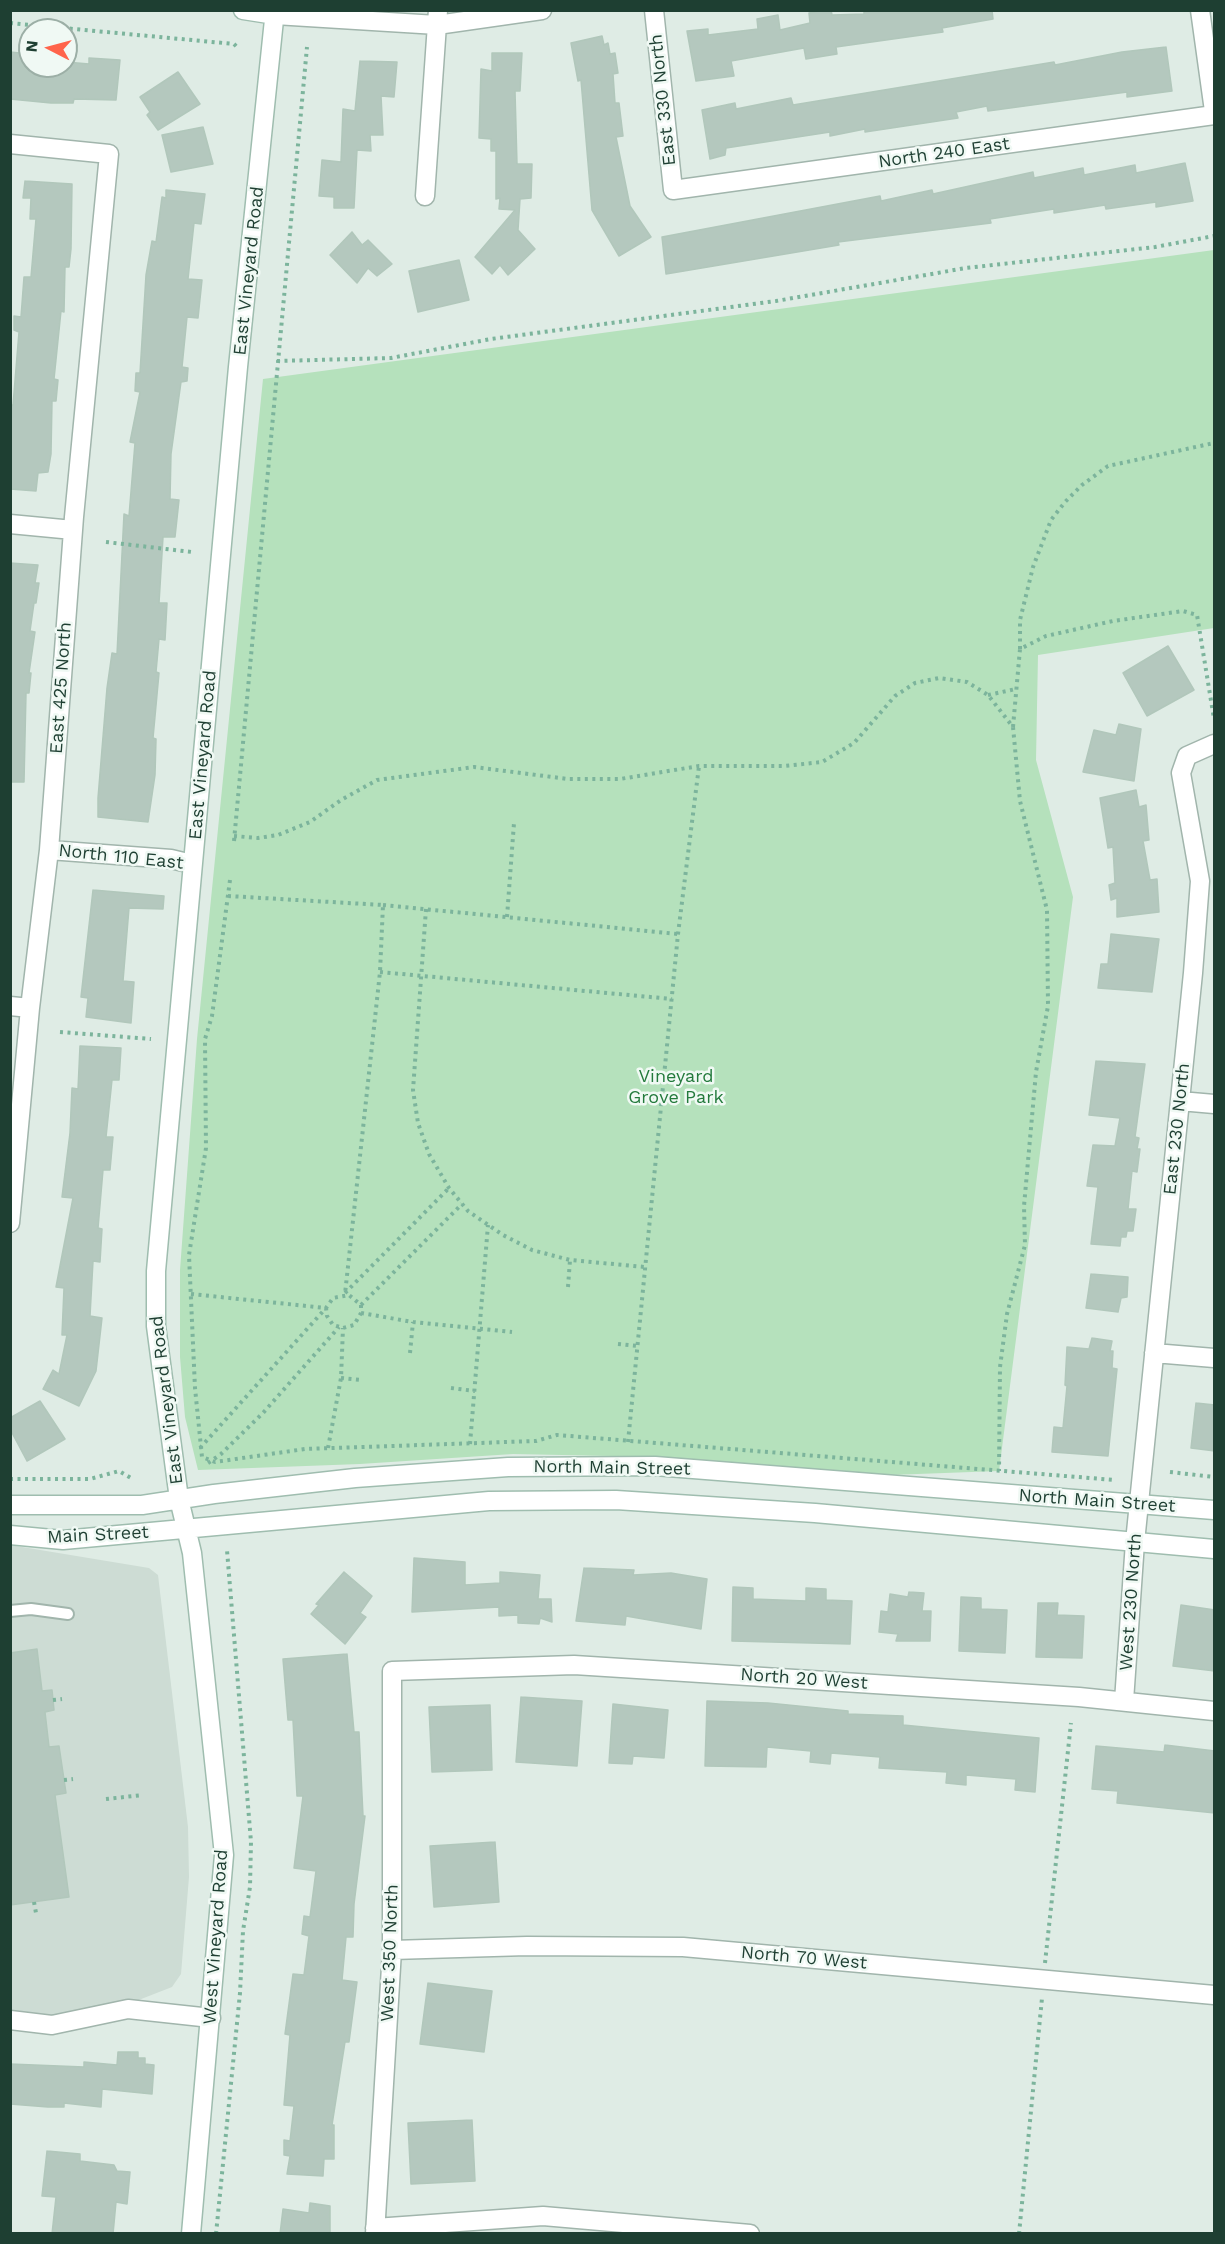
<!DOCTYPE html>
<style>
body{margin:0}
#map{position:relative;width:1225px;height:2244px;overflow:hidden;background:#dfece5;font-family:"Work Sans",sans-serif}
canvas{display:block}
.frame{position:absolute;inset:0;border:12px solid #1e3f32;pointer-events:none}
.north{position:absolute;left:18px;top:18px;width:60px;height:60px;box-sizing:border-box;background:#f0f9f4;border:2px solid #9cafa6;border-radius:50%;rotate:276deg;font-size:16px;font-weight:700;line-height:24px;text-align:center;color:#1e3f32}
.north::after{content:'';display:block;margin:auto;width:21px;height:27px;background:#ff644b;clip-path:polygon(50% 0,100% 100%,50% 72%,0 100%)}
</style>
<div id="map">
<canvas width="1225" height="2244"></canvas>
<div class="frame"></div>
<div class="north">N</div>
</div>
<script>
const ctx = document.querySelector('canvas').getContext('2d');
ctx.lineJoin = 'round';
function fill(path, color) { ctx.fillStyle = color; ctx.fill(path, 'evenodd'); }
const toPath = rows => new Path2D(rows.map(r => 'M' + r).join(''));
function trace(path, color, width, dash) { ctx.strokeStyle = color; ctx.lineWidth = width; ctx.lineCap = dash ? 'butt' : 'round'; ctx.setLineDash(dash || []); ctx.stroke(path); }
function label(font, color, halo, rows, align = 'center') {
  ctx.font = font + ' "Work Sans",sans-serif'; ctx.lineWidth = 5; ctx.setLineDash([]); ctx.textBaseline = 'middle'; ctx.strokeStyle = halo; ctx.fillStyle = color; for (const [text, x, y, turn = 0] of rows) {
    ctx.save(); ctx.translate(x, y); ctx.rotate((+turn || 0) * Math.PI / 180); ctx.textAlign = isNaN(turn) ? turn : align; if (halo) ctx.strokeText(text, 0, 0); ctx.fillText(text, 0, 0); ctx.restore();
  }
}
const built = toPath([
 [10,1545,149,1568,158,1575,188,1827,189,1877,181,1974,172,1987,108,2012,11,2020]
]);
const green = toPath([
 [1214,250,1214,628,1038,655,1036,760,1073,897,999,1471,890,1475,659,1457,513,1454,360,1464,198,1470,185,1417,180,1357,180,1270,197,1039,263,379]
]);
const building = toPath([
 [825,10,831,10,832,15,864,14,864,10,992,10,993,19,942,28,943,32,836,47,837,54,806,59,804,48,731,61,734,76,696,81,687,31,708,29,708,35,758,29,757,19,778,15,780,30,810,23,809,13,825,10],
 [602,36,604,45,608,43,610,54,615,53,618,73,613,74,615,103,619,103,623,136,616,137,630,206,651,237,619,256,592,210,581,80,578,81,571,43,602,36],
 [1166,47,1172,91,1127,97,1127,92,988,111,987,106,956,112,958,118,865,132,865,129,830,136,830,132,726,148,725,155,710,159,702,110,735,103,736,109,791,98,793,105,1054,62,1055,65,1122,52,1166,47],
 [10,52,30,54,30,66,66,66,66,62,89,64,89,58,120,60,116,100,74,99,73,103,51,103,10,99,10,52],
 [492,53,522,53,520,91,515,91,517,164,532,164,531,198,520,199,518,230,535,249,508,275,500,265,492,274,475,257,515,210,499,209,500,198,496,199,496,151,491,151,491,139,479,138,481,69,492,71,492,53],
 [360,61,397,62,394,97,381,96,383,135,370,135,371,151,357,150,354,208,334,208,334,197,319,196,322,160,341,162,343,109,355,111,360,61],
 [178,72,200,104,158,130,147,115,150,112,140,97,178,72],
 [203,127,213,164,171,172,162,135,203,127],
 [1185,163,1193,201,1156,207,1156,202,1106,209,1105,205,1054,213,1054,209,990,219,991,223,838,242,839,245,666,274,662,237,880,196,881,201,932,190,933,194,1033,172,1034,178,1083,168,1084,175,1135,165,1136,173,1185,163],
 [25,181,72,184,71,249,69,267,65,267,64,312,61,311,54,379,58,380,56,401,52,401,51,454,48,472,38,473,36,491,10,489,10,405,13,405,19,332,14,330,14,316,21,317,24,277,31,277,36,219,30,219,31,198,23,198,25,181],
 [166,190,205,194,201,224,194,223,188,279,202,280,198,318,187,317,182,367,188,368,187,381,181,382,171,454,170,499,179,500,175,537,163,537,159,603,167,603,165,640,159,639,156,672,159,673,153,738,156,739,155,775,148,822,98,817,98,798,107,688,112,653,117,654,124,514,129,516,135,443,130,442,140,392,135,391,136,373,140,373,146,275,152,241,156,242,162,197,166,198,166,190],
 [352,232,362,245,368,240,392,264,377,276,368,268,357,283,330,255,352,232],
 [459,260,469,300,418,312,409,271,459,260],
 [10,563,38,565,35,583,39,583,36,603,34,603,30,631,35,632,29,673,31,673,29,693,26,693,24,782,10,782,10,563],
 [1168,646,1194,690,1147,716,1123,673,1168,646],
 [1119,724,1141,729,1134,781,1083,772,1094,730,1116,735,1119,724],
 [1136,790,1139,807,1146,805,1149,840,1143,841,1150,880,1157,879,1159,912,1117,917,1117,898,1111,900,1109,885,1115,883,1113,847,1108,848,1100,798,1136,790],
 [93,890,164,896,163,909,129,908,123,981,134,982,131,1023,86,1017,88,998,81,997,93,890],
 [1111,934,1159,939,1152,992,1098,988,1101,964,1108,964,1111,934],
 [80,1046,121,1048,119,1080,112,1080,106,1137,113,1137,110,1170,103,1170,98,1228,102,1229,100,1262,93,1261,90,1316,102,1318,96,1371,79,1406,43,1389,53,1370,59,1374,67,1335,62,1335,64,1288,56,1287,73,1198,62,1197,70,1133,72,1088,78,1089,80,1046],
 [1096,1061,1145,1064,1135,1137,1139,1138,1137,1149,1140,1149,1137,1172,1132,1171,1128,1209,1136,1209,1133,1231,1127,1231,1126,1237,1121,1237,1120,1246,1091,1244,1098,1187,1087,1186,1093,1145,1115,1146,1120,1118,1089,1115,1096,1061],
 [1091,1274,1128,1277,1127,1297,1121,1298,1118,1312,1086,1308,1091,1274],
 [1092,1338,1112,1341,1110,1351,1113,1351,1112,1368,1117,1369,1108,1456,1052,1452,1054,1427,1063,1428,1067,1386,1065,1385,1067,1347,1089,1349,1092,1338],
 [40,1401,65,1439,27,1461,10,1429,10,1418,40,1401],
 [1196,1403,1215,1405,1215,1451,1191,1448,1196,1403],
 [414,1558,465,1562,465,1585,500,1583,500,1572,540,1575,538,1599,551,1599,552,1622,540,1618,539,1624,518,1623,518,1615,499,1616,499,1607,412,1612,414,1558],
 [584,1568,634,1570,633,1575,671,1573,707,1579,701,1629,626,1616,625,1625,576,1621,584,1568],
 [344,1572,372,1596,360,1613,366,1617,345,1644,311,1614,319,1605,316,1604,344,1572],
 [733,1587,753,1588,753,1599,806,1601,806,1588,826,1589,826,1600,852,1601,850,1644,732,1641,733,1587],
 [909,1592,924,1593,922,1611,931,1611,930,1641,896,1641,898,1634,879,1632,881,1611,888,1612,890,1594,908,1597,909,1592],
 [961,1597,981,1598,981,1609,1007,1610,1005,1653,959,1651,961,1597],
 [1038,1603,1058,1603,1057,1615,1084,1616,1082,1658,1036,1657,1038,1603],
 [1181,1605,1215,1610,1215,1671,1173,1666,1181,1605],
 [37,1649,42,1691,52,1690,54,1710,45,1712,49,1747,59,1746,66,1793,55,1795,69,1897,10,1905,10,1653,37,1649],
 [347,1654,354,1732,359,1732,363,1816,365,1816,354,1904,353,1937,346,1937,342,1980,357,1982,349,2042,345,2042,332,2125,334,2125,334,2159,324,2159,323,2176,287,2174,290,2156,284,2155,284,2140,290,2141,294,2106,284,2105,290,2035,285,2034,293,1974,304,1975,309,1936,302,1934,304,1916,310,1917,316,1871,294,1868,303,1796,297,1796,293,1720,288,1720,283,1659,347,1654],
 [521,1697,582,1701,577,1766,516,1762,521,1697],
 [707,1701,768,1703,848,1711,848,1714,903,1716,903,1725,1039,1738,1035,1792,1015,1790,1016,1779,966,1775,966,1785,946,1783,947,1772,879,1768,880,1757,831,1753,830,1764,810,1762,811,1751,767,1747,766,1767,705,1766,707,1701],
 [613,1704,668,1710,664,1758,633,1756,632,1764,609,1763,613,1704],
 [490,1705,492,1770,432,1772,429,1707,490,1705],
 [1165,1745,1215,1751,1215,1813,1117,1803,1118,1791,1092,1789,1096,1746,1164,1752,1165,1745],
 [495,1842,499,1902,434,1907,430,1846,495,1842],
 [428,1983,492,1991,484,2052,420,2044,428,1983],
 [118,2052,138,2052,138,2058,145,2058,145,2064,154,2065,152,2094,102,2089,101,2107,64,2103,64,2107,48,2107,10,2104,10,2064,84,2067,84,2062,117,2065,118,2052],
 [472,2120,475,2181,411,2184,408,2123,472,2120],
 [47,2151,80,2154,80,2161,114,2165,117,2171,130,2172,127,2204,116,2202,113,2234,52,2234,56,2197,42,2196,47,2151],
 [310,2203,330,2206,330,2234,280,2234,283,2209,309,2213,310,2203]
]);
const path = toPath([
 [10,23,234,44,239,49],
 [277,361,391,358,491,339,776,301,966,268,1155,247,1214,236],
 [106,542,192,552],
 [1020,649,1020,620,1033,567,1051,520,1065,502,1082,485,1108,466,1214,443],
 [988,695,1016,689],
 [1013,727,1020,649,1046,636,1113,621,1183,611,1197,615,1214,719],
 [234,836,258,838,278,835,310,822,341,800,377,780,474,767,568,779,620,779,699,766,784,766,822,762,854,743,895,696,915,683,939,678,967,682,988,695,1013,727,1020,801,1047,910,1048,1006,1036,1072,1024,1206,1025,1245,1007,1314,1000,1367,999,1471],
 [234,841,307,47],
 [230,880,212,1016,205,1039,206,1148,189,1255,195,1388,202,1457,215,1462,305,1449,536,1441,557,1435,1115,1480],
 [228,896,383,905,380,972,345,1294],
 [383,905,678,934],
 [426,909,413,1090,418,1123,429,1154,449,1188,468,1211,503,1235,532,1250,570,1260,645,1267],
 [507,917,514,823],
 [380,972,672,999],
 [60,1032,151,1039],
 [568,1287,570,1260],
 [345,1293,449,1188],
 [191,1294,326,1308],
 [361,1305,462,1204],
 [361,1313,413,1322,512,1332],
 [618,1344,638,1346],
 [410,1353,413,1322],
 [341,1378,361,1380],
 [451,1388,475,1391],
 [628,1442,678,934,699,766],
 [470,1444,488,1225],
 [200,1448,326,1308,333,1298,349,1295,361,1305,361,1313,354,1325,343,1328,333,1325,327,1316,326,1308],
 [328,1448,341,1378,343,1328],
 [208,1463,221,1454,263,1413,339,1327],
 [1170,1472,1214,1477],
 [10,1479,90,1479,119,1471,131,1478],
 [53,1700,62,1699],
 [64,1780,73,1779],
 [106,1799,143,1795],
 [34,1902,36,1913],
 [1045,1963,1071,1723],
 [216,2234,240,1993,243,1931,250,1887,251,1842,227,1550],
 [1019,2234,1042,1998]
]);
const lane = toPath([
 [10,1611,31,1609,68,1614]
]);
const street = toPath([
 [654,10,673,190,1214,115],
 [1200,10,1214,111],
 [275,15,437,25,542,10],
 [10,144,109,154,74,517,49,850,30,1008,10,1223],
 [425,196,438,10],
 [10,524,73,530],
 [49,850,171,859,192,864],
 [10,1006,30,1008],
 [1180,1101,1214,1104],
 [1154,1353,1214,1358],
 [1124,1701,1135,1542,1193,973,1200,881,1181,773,1187,756,1214,744],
 [392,1950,527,1946,683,1947,1214,1995],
 [10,2020,52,2025,128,2009,211,2018],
 [375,2228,543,2216,750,2234],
 [375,2234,392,1950,392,1671,574,1665,1079,1697,1214,1711]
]);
const secondary = toPath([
 [243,10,275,15],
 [10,1505,142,1505,214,1494,355,1478,508,1467,655,1466,1214,1510],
 [10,1535,63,1540,489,1501,616,1500,815,1513,1214,1549],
 [191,2234,224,1855,192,1553,179,1499,156,1326,156,1271,238,367,275,10]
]);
const streetNames = [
 ["East 330 North",663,100,-96],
 ["North 240 East",944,153,-8],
 ["East Vineyard Road",249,271,-84],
 ["East 425 North",61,688,-86],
 ["East Vineyard Road",203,755,-85],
 ["North 110 East",121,857,6],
 ["East 230 North",1177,1129,-84],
 ["East Vineyard Road",167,1400,-97],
 ["North Main Street",612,1468,1],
 ["North Main Street",1097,1501,4],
 ["Main Street",98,1535,-3],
 ["West 230 North",1131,1602,-86],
 ["North 20 West",804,1679,4],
 ["West Vineyard Road",216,1937,-86],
 ["West 350 North",390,1953,-88],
 ["North 70 West",804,1958,5]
];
const parkNames = [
 ["Vineyard",676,1077],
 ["Grove Park",676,1098]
];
fill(built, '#cddcd4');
fill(green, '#b5e1bc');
fill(building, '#b4c8be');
trace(building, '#b1c7bb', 1.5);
trace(lane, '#a1b5ac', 14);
trace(street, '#a1b5ac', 21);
trace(secondary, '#9fbdaf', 21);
trace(path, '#7cb49c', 4, [3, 4.5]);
trace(lane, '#fff', 10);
trace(street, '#fff', 18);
trace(secondary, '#fff', 18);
label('18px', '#1e3f32', '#f0f9f4', streetNames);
label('18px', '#237a3c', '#f0f9f4', parkNames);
</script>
